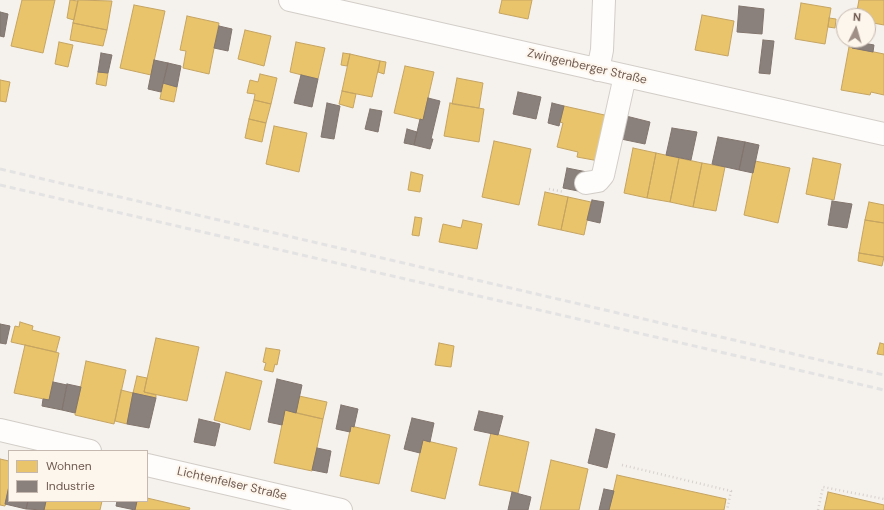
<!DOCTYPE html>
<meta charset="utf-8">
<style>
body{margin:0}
#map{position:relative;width:884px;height:510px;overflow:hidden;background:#f5f1ec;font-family:"DM Sans",sans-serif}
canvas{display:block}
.legend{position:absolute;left:8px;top:450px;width:140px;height:52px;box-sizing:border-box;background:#fdf6ed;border:1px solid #c5b8ae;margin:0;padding:5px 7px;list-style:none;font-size:12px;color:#705a4f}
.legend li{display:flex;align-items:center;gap:8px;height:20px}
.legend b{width:20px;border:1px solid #c5b8ae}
.north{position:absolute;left:836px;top:8px;width:40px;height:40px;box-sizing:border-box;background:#fdf6ed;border:1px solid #c5b8ae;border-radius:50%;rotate:5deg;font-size:11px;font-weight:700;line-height:16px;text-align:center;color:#705a4f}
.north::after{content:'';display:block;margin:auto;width:14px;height:18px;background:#9f8f86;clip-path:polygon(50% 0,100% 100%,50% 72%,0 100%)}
</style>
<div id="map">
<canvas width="884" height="510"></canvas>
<ul class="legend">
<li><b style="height:11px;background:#e9c46a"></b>Wohnen</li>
<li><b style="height:11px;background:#8a817c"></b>Industrie</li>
</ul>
<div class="north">N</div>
</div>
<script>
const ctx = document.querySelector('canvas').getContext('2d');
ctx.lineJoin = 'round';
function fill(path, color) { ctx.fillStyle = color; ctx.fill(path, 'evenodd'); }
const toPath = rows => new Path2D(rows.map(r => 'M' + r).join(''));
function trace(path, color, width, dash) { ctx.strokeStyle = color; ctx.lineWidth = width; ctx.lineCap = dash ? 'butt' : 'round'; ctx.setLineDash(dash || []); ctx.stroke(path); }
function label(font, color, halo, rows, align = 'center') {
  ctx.font = font + ' "DM Sans",sans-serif'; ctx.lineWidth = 4; ctx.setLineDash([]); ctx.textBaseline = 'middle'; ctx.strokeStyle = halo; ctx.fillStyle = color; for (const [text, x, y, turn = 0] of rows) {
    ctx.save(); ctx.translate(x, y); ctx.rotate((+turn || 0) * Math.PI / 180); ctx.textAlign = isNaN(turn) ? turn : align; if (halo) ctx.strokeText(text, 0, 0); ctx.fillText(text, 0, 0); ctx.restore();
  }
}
const homes = toPath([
 [22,0,55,0,43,53,11,46,22,0],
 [70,0,78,1,74,20,67,18,70,0],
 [78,0,112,1,107,30,73,23,78,0],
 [502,0,532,0,528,19,499,13,502,0],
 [859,0,884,0,884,25,868,22,868,16,856,16,859,0],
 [801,3,831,8,825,44,795,39,801,3],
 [134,5,165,11,151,75,120,68,134,5],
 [702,15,734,21,728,56,695,50,702,15],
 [187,16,219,23,209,74,183,68,186,51,180,50,187,16],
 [829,18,836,19,835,28,828,27,829,18],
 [73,23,107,30,103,46,70,40,73,23],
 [245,30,271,36,264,66,238,59,245,30],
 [59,42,73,45,68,67,55,64,59,42],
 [296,42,325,48,318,79,290,72,296,42],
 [849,47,884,54,884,95,871,92,870,95,841,90,849,47],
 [343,53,350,54,347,66,341,65,343,53],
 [350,54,380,61,372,97,342,91,350,54],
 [380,61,386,62,384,74,378,72,380,61],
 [405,66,434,72,423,120,394,113,405,66],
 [98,72,108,73,106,86,96,84,98,72],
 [260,74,277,78,271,104,254,100,255,94,247,93,250,80,258,82,260,74],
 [457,78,483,83,479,108,452,104,457,78],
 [0,80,10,82,6,102,0,101,0,80],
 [163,83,177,87,174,102,160,99,163,83],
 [342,91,356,94,353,108,339,104,342,91],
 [254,100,271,104,266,123,249,119,254,100],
 [450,103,484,109,479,142,444,136,450,103],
 [564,106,609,116,599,161,577,157,578,152,557,147,563,123,560,122,564,106],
 [249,119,266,123,262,142,245,138,249,119],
 [274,126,307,133,299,172,266,164,274,126],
 [494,141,531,149,519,205,482,197,494,141],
 [633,148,656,153,647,198,624,193,633,148],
 [656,153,679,158,670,202,647,198,656,153],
 [679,158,702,163,693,207,670,202,679,158],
 [813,158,841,164,834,200,806,194,813,158],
 [755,161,790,168,778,223,744,215,755,161],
 [702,163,725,167,716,211,693,207,702,163],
 [411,172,423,175,420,192,408,190,411,172],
 [545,192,568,197,561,230,538,225,545,192],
 [568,197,591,202,584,235,561,230,568,197],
 [869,202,884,205,884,223,865,220,869,202],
 [415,217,422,218,419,236,412,235,415,217],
 [463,220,482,224,477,249,439,242,443,224,461,228,463,220],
 [865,220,884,223,884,257,859,253,865,220],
 [859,253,884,257,882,266,858,261,859,253],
 [20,322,33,326,32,330,60,337,56,352,11,342,15,326,19,327,20,322],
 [156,338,199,347,187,401,144,392,156,338],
 [439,343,454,346,451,367,435,365,439,343],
 [880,343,884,344,884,355,877,354,880,343],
 [25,345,59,353,49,400,14,393,25,345],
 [266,348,280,350,277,365,275,364,273,372,264,370,266,363,263,362,266,348],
 [86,361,126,370,114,424,75,415,86,361],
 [226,372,262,381,250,430,214,420,226,372],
 [137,376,147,378,144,392,156,395,156,398,133,393,137,376],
 [121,390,133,393,127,424,115,421,121,390],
 [299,396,327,402,323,419,296,413,299,396],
 [285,410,323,419,312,471,274,463,285,410],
 [351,426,390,435,379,484,340,476,351,426],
 [491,433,529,442,518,493,479,485,491,433],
 [423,440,457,448,445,499,411,491,423,440],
 [0,459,9,461,9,486,5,506,0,505,0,459],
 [551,460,588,469,579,510,540,510,551,460],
 [617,475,726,499,724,510,609,510,617,475],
 [828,492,884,505,884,510,824,510,828,492],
 [147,498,190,508,189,510,135,510,137,501,147,501,147,498],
 [46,501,102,501,100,510,44,510,46,501]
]);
const industry = toPath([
 [739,6,764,9,762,34,737,32,739,6],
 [0,12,8,14,4,37,0,36,0,12],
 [219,26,232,29,228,51,214,48,219,26],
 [763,40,774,41,770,74,759,73,763,40],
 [853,41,874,45,873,52,852,48,853,41],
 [101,53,112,55,108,73,98,72,101,53],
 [154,60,168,63,161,92,148,89,154,60],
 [168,63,181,66,177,87,163,83,168,63],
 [301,75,318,79,312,107,294,103,301,75],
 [518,92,541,97,536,119,513,114,518,92],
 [428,98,440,101,431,139,433,139,430,149,414,145,420,119,423,120,428,98],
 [327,103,340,106,334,139,321,137,327,103],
 [552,103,564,106,559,126,548,123,552,103],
 [370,109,382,111,378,132,365,129,370,109],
 [626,116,650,122,645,144,621,139,626,116],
 [672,128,697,132,691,160,666,155,672,128],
 [407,129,417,132,414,145,404,143,407,129],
 [718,137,745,142,739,170,712,164,718,137],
 [745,142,759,145,753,173,739,170,745,142],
 [567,168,587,172,583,192,563,188,567,168],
 [592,200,604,202,600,223,587,220,592,200],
 [832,201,852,204,847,228,828,225,832,201],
 [0,324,10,326,6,344,0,343,0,324],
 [277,379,302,385,296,413,285,410,282,425,268,422,277,379],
 [53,382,67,385,62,410,42,406,43,399,49,400,53,382],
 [67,384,81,387,75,413,62,410,67,384],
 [133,393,156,398,149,428,127,424,133,393],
 [341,405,358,409,354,427,351,426,350,432,336,429,341,405],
 [479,411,503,416,498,435,474,430,479,411],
 [412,418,434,423,430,442,423,440,420,453,404,449,412,418],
 [199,419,220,424,215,446,194,442,199,419],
 [596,429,615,434,607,468,588,463,596,429],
 [317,448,331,451,327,473,312,470,317,448],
 [9,486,9,501,28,501,26,509,5,504,9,486],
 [604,489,614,491,609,510,599,510,604,489],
 [512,492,531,497,528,510,508,510,512,492],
 [28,501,46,501,44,510,26,509,28,501],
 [117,501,137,501,135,510,116,506,117,501]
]);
const path = toPath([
 [549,189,564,192],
 [622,465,731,491,727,510],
 [818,510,823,487,884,499]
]);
const minor = toPath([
 [290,0,884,134],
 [598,70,602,50,604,0],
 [586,183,598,181,603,175,625,76],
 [0,430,90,451],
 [147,465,341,510]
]);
const rail = toPath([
 [0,169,884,375],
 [0,185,884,390]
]);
const streetNames = [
 ["Zwingenberger Straße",587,67,13],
 ["Lichtenfelser Straße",232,484,13]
];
fill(homes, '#e9c46a');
trace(homes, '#c5a462', 1);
fill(industry, '#8a817c');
trace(industry, '#82756e', 1);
trace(minor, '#d2cdc7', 24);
trace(path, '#d6d0cc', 2.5, [1, 3]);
trace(minor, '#fefdfc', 22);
trace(rail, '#e4e3e4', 3, [6, 4]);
label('12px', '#705a4f', '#fdf6ed', streetNames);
</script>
